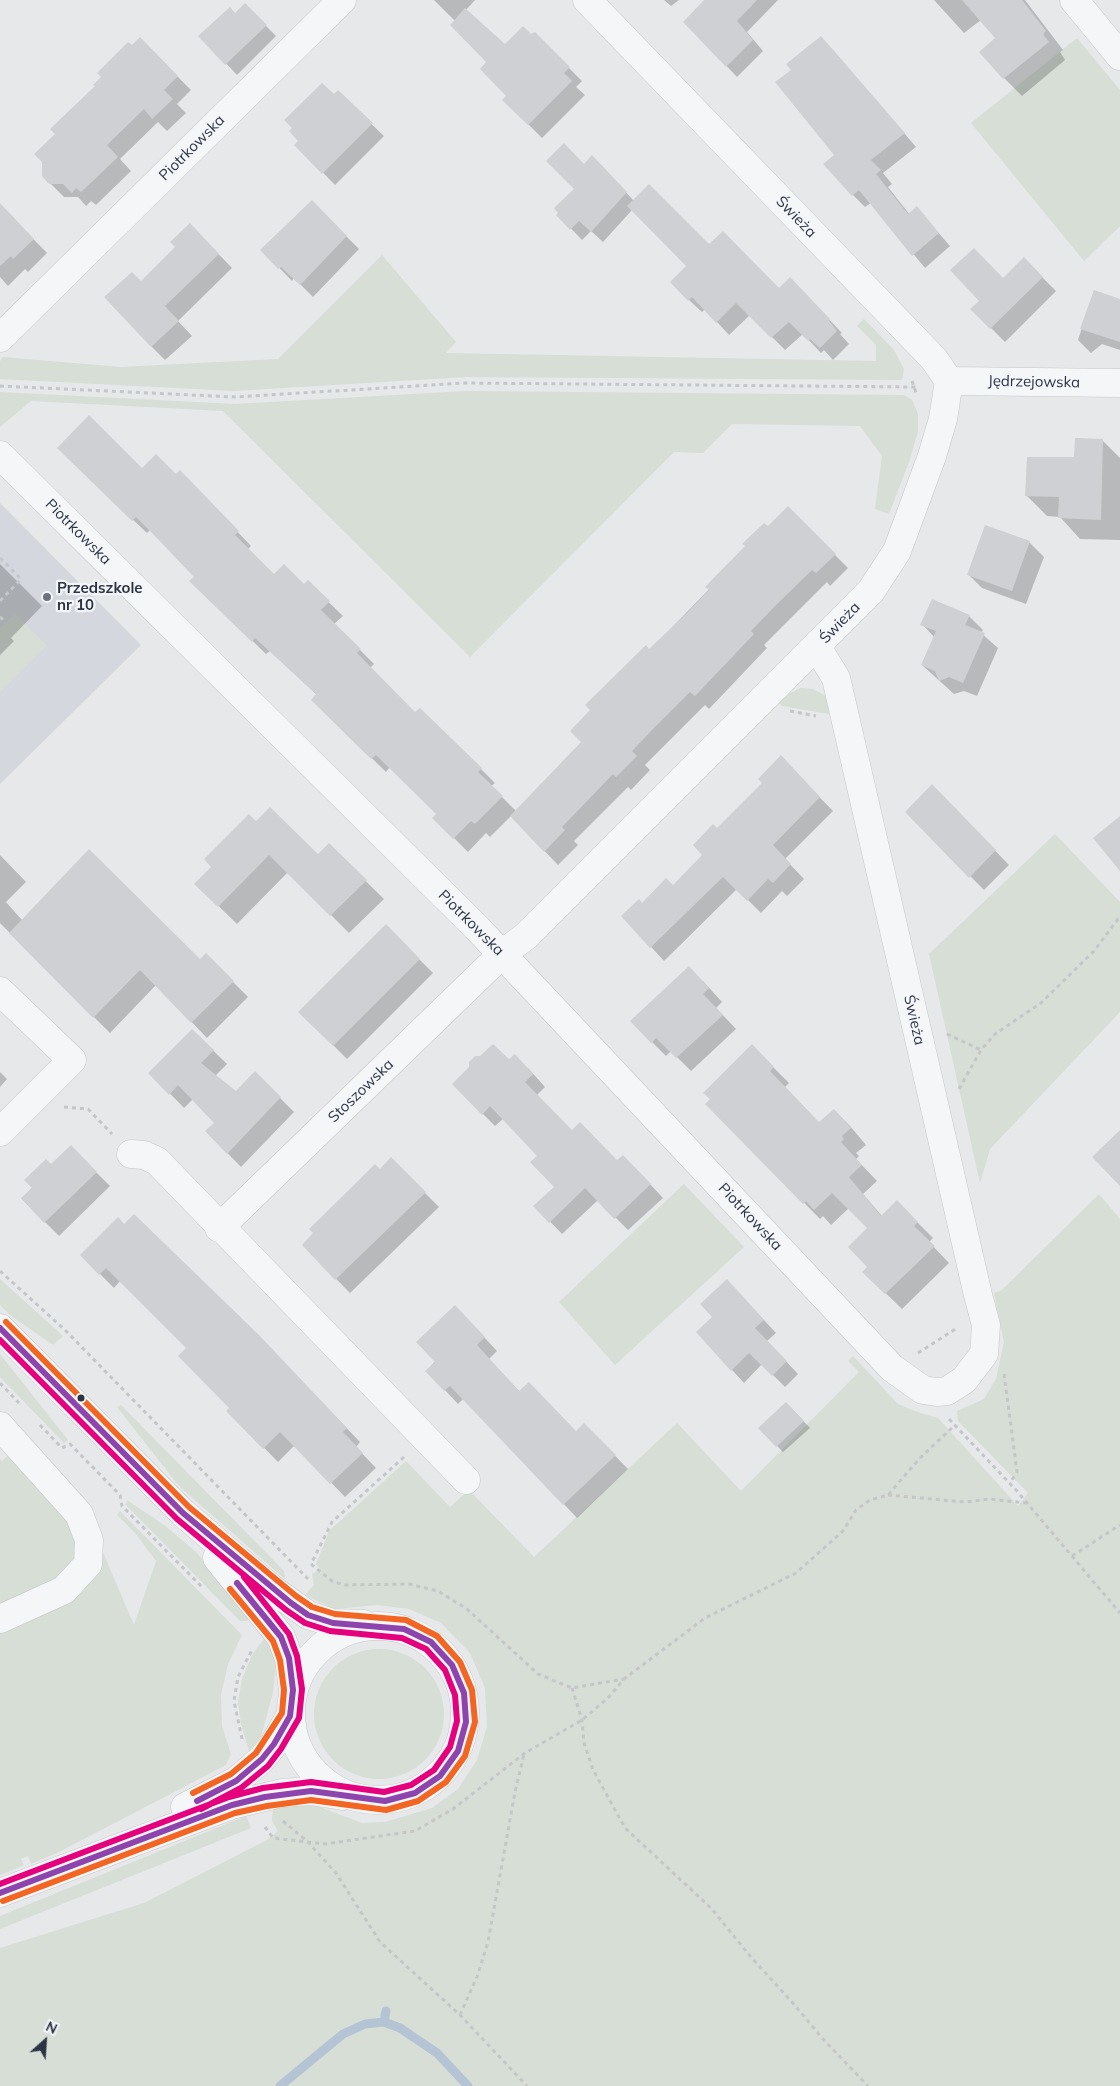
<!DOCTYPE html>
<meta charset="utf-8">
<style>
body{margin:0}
#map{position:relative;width:1120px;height:2086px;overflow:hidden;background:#e6e8ea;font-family:Mulish,sans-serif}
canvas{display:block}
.north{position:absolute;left:20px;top:2016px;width:50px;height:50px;-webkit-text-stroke:4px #f4f6f9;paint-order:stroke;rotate:26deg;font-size:14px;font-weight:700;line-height:20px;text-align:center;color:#2b3445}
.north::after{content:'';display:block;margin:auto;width:18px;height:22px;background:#2b3445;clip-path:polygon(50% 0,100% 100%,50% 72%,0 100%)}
</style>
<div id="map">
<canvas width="1120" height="2086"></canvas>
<div class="north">N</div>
</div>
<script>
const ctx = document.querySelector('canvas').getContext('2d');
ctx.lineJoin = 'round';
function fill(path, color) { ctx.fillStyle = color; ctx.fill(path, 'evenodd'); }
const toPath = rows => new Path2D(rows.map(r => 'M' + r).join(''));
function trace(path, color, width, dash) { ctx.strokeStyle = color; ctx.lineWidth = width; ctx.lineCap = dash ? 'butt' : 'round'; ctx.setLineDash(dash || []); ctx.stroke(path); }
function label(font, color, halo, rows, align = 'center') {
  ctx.font = font + ' Mulish,sans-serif'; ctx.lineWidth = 4.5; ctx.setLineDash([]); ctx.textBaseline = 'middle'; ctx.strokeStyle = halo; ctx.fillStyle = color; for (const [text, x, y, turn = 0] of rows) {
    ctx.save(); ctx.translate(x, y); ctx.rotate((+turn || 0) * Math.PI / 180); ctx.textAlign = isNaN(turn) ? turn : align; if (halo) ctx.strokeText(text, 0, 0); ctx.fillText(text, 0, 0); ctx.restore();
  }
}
const built = toPath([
 [0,503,141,645,0,784]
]);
const green = toPath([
 [1077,38,1120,90,1120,226,1084,261,971,123],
 [382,255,456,342,446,353,876,361,876,345,857,326,864,319,894,350,904,369,902,380,466,377,234,391,0,379,0,361,3,357,121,367,278,359],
 [466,391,904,395,912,400,918,414,918,431,909,462,889,514,875,509,882,456,860,426,732,424,703,453,674,452,470,657,223,411,31,401,0,427,0,392,235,404],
 [15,613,47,646,0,693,0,628],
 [801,688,813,689,826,696,835,715,782,706,779,703,790,693],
 [1055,834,1120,902,1120,1012,990,1149,980,1183,929,954],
 [684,1184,744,1247,615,1365,559,1302],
 [1099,1194,1120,1219,1120,2086,0,2086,0,1948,144,1903,267,1840,278,1831,272,1821,273,1806,309,1803,362,1823,385,1822,432,1808,458,1789,477,1760,487,1727,485,1688,470,1653,441,1623,409,1609,378,1605,335,1609,305,1595,314,1585,312,1574,320,1569,316,1564,329,1531,406,1461,450,1507,469,1490,534,1557,677,1423,741,1491,859,1372,848,1361,853,1356,898,1404,917,1412,938,1418,1018,1506,1028,1493,958,1421,957,1411,984,1399,996,1379,1004,1342,994,1293,1002,1290],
 [0,1279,63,1336,53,1345,10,1315,0,1305],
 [0,1354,68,1440,64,1443,0,1377],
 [121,1405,284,1571,285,1579,179,1486,117,1407],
 [13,1451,99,1543,134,1625,156,1561,135,1533,117,1515,120,1511,242,1635,228,1664,221,1695,222,1726,231,1754,226,1765,59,1852,31,1864,28,1856,21,1859,24,1865,0,1875,0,1459,2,1461],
 [127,1500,164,1525,196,1552,252,1617,246,1621,240,1621,126,1505],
 [266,1636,274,1651,276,1665,273,1692,261,1737,249,1751,241,1724,238,1702,242,1679,252,1655],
 '314 1714a65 65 0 1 1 130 0a65 65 0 1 1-130 0Z',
 [246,1816,251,1828,0,1929,0,1916]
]);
const shadow = toPath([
 [434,0,475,0,466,10,505,46,534,33,582,81,576,87,585,95,542,138,504,100,508,96,488,62,455,21],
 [664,0,679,0,671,6],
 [705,0,778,0,747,32,763,51,737,77,685,22],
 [934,0,1025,0,1063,50,1060,52,1065,60,1022,96,1004,78,996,38,981,20,964,33],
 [245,5,276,36,237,75,200,36,235,14],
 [140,39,191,90,177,104,186,113,167,131,158,122,120,159,131,171,96,205,91,201,86,206,78,197,64,197,50,183,57,134],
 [833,50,916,147,883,173,892,184,888,187,910,215,917,208,950,246,925,268,871,203,865,207,853,195,836,155],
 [338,92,384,136,335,185,296,145],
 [584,165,603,168,634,201,779,290,803,292,842,333,840,334,849,344,833,360,824,350,821,353,803,334,785,350,750,315,729,335,705,309,702,312,689,300,688,266,633,209,603,242,591,231,582,240,558,215,575,189],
 [312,202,359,249,313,297,294,278,292,281,262,250],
 [0,205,47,253,28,272,25,269,8,286,0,277],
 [204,239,232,268,178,321,192,336,165,360,151,346,141,283],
 [1024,259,1056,291,1005,342,972,309],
 [1094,291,1120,300,1120,350,1102,344,1091,353,1078,340],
 [1102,440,1120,458,1120,540,1080,539,1060,517,1047,516,1027,496],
 [72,462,176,475,193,485,251,546,248,549,274,576,304,585,308,582,343,616,334,624,374,664,370,668,415,713,481,769,495,783,491,786,516,811,583,742,650,650,788,508,848,568,830,586,827,582,764,645,767,648,709,709,705,705,645,765,650,770,631,790,628,787,574,841,578,845,558,865,511,816,490,837,486,833,468,852,434,818,438,814,390,767,386,772,312,700,317,695,270,651,266,654,191,581,196,577,150,530,147,533],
 [985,527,1030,543,1044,557,1026,604,982,588,968,574],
 [0,564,42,606,11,638,14,641,0,655],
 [969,616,983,630,981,633,998,648,977,696,964,691,954,694,922,665,934,637,922,624],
 [794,771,833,811,785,859,804,879,787,896,782,891,761,913,737,889,664,961,623,916,673,887,704,855,717,830],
 [946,800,1009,865,984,890,907,812],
 [256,822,318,856,329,845,384,899,349,933,288,872,237,924,196,884],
 [0,855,26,882,6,902,22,920,200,961,206,955,248,997,207,1038,156,985,110,1033,0,923],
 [386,926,433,973,347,1059,300,1012],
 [703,981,722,1002,716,1008,736,1029,691,1071,671,1051,666,1056,652,1042],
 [192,1030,227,1064,215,1076,236,1092,255,1073,294,1112,241,1167,206,1131,216,1123,193,1099,184,1108,150,1073],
 [752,1046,789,1083,785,1087,819,1123,834,1110,850,1126,866,1145,856,1153,859,1156,856,1159,877,1181,863,1194,882,1216,913,1218,933,1238,929,1242,949,1263,902,1309,864,1272,869,1267,869,1228,849,1208,831,1225,823,1216,820,1219,707,1104],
 [509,1061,528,1068,545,1087,537,1095,572,1131,617,1162,636,1169,663,1198,628,1230,598,1200,562,1234,535,1206,556,1187,538,1156,504,1118,495,1126,453,1084],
 [0,1072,7,1079,0,1087],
 [391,1159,439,1207,350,1293,303,1245],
 [85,1161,110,1186,59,1236,22,1199,51,1166],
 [81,1255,243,1320,360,1442,356,1447,376,1468,345,1497,295,1445,278,1462,228,1411,231,1408,187,1348,120,1281,114,1288],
 [739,1293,776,1333,767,1341,798,1374,785,1387,762,1364,744,1383,732,1370],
 [468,1320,497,1351,489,1359,520,1392,576,1433,584,1424,628,1469,577,1518,464,1398,458,1404,427,1371],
 [793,1410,810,1428,783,1452,777,1446]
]);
const stream = toPath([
 [386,2011,384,2022,400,2028,437,2053,468,2086],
 [280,2086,343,2034,365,2024,384,2022]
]);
const building = toPath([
 [704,0,757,0,737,21,753,40,726,67,683,22],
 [962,0,1022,0,1046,31,1043,34,1049,42,1003,79,979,52,995,38],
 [245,3,267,25,225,65,198,36,230,7,235,13],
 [465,8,505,44,523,26,531,34,535,32,570,67,564,73,572,81,528,125,502,100,506,96,480,69,486,62,450,25],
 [821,36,905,133,871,160,881,170,876,174,908,214,917,206,939,233,912,256,859,190,852,196,823,164,834,155,775,82,791,70,786,64],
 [140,37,178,76,164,90,173,99,152,119,144,109,107,145,118,157,81,192,76,188,72,193,63,184,49,184,42,176,42,162,34,154,55,134,50,129,95,86,93,85,101,77,97,73,128,42,132,45],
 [322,83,334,94,338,90,373,123,322,174,294,145,298,141,289,131,292,128,284,120],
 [564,143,584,164,592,155,627,192,591,232,579,221,570,230,556,215,558,213,554,208,574,189,546,161],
 [649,184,709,244,723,231,779,288,790,277,830,319,829,321,837,331,820,348,810,339,808,341,789,322,771,338,736,303,716,323,692,297,688,301,670,282,686,266,627,206],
 [312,200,347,236,300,285,281,267,278,269,260,250],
 [0,203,34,239,13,259,11,256,0,266],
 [190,223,219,254,165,306,179,321,151,347,104,297,132,272,141,281,175,247,170,242],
 [974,248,1003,278,1024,257,1043,277,990,329,970,309,979,301,950,270],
 [1094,290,1120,299,1120,342,1080,329],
 [89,415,142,468,156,454,176,474,180,470,239,531,235,535,274,574,284,564,304,584,308,580,330,601,321,610,361,649,357,653,415,712,420,708,482,768,478,772,503,796,475,824,471,821,453,839,432,818,436,814,376,755,371,759,311,700,316,694,255,638,252,642,189,581,194,577,155,536,136,517,132,521,57,448],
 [1075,438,1103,439,1101,520,1058,518,1059,497,1025,496,1027,457,1074,457],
 [788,506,836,554,816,573,812,570,775,606,751,631,754,634,695,696,690,692,653,729,632,751,637,756,616,777,613,774,562,827,565,830,544,852,510,816,581,742,570,731,590,710,585,705,646,645,649,649,685,615,709,590,705,587,745,546,742,544,764,523,768,526],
 [985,525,1030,541,1012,591,967,575],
 [932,599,970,615,965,625,985,633,963,683,949,677,939,681,935,671,921,665,936,631,920,625],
 [781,755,820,797,773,845,791,864,773,883,768,879,747,901,723,877,650,948,621,916,639,899,642,903,666,878,673,885,702,855,693,845,713,824,717,828,762,783,758,779],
 [932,784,996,850,969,878,905,812],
 [270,807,318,854,329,843,367,880,330,916,269,855,218,907,194,884,211,867,204,859,249,814,256,821],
 [1120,816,1120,871,1093,838],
 [89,849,200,959,206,953,234,981,191,1023,140,970,93,1018,9,933],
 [386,924,420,959,333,1046,298,1012],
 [689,966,709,988,703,994,723,1015,676,1058,656,1038,651,1043,630,1021],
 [192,1029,214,1050,201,1063,236,1091,255,1071,281,1097,227,1154,205,1131,214,1123,178,1085,169,1095,148,1073],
 [493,1044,509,1059,515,1054,533,1074,525,1082,572,1130,580,1122,617,1160,623,1155,651,1184,614,1219,585,1188,549,1223,533,1206,554,1187,530,1162,537,1156,490,1106,482,1115,452,1084,469,1067,469,1062,475,1056,480,1056],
 [752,1044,774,1067,770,1071,819,1122,834,1109,851,1128,842,1136,844,1139,841,1142,862,1165,849,1177,881,1216,897,1200,918,1222,914,1226,935,1246,885,1294,862,1272,867,1267,848,1247,867,1228,832,1193,814,1210,806,1201,803,1204,705,1104,710,1099,703,1093],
 [1120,1130,1120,1186,1092,1157],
 [71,1145,97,1172,44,1223,21,1198,32,1188,24,1180,46,1159,51,1164],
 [391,1157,426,1192,335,1280,302,1245,313,1233,309,1229,354,1185,375,1164,380,1169],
 [134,1214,259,1335,347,1428,343,1432,363,1453,330,1484,280,1432,263,1449,226,1411,229,1408,178,1356,186,1348,106,1268,99,1275,80,1255,118,1217,124,1224],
 [727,1279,764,1320,755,1328,787,1361,772,1376,749,1353,731,1371,696,1332,712,1317,700,1304],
 [455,1305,485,1337,477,1345,519,1391,529,1382,576,1431,584,1423,616,1455,563,1505,450,1386,444,1391,425,1371,435,1362,416,1342],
 [786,1402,804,1421,776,1447,758,1428]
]);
const path = toPath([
 [912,381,917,396],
 [0,386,235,397,465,383,916,387],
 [0,558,21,579,0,601],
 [0,617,6,622],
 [790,711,816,716],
 [947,1034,981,1050],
 [959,1089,981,1050,995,1034,1041,1003,1094,951,1118,919,1120,919],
 [64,1107,88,1109,112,1134],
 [0,1271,65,1330,308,1579],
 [918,1353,957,1328],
 [1004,1374,1017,1472,1010,1483],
 [0,1383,19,1403],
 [949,1419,1016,1490,1120,1613],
 [40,1425,62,1448,70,1444,120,1495,122,1506,202,1587],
 [404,1457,332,1522,311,1564,332,1581,344,1585,409,1584,438,1591,467,1609,538,1674,572,1688,624,1679],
 [888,1495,965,1502,989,1499,1026,1503],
 [1072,1556,1120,1525],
 [572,1688,582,1720,584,1743,593,1770,625,1828,712,1909,750,1956,792,2002,823,2039,868,2086],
 [242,1739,234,1701,238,1677,253,1648],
 [283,1821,308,1842,336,1873,380,1942,460,2015,527,2086],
 [265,1827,273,1838,325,1844,415,1831,453,1809,525,1753,582,1720,608,1698,624,1679,705,1618,796,1573,843,1531,856,1510,870,1500,888,1495,919,1459,955,1425],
 [460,2015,477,1977,488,1942,515,1792,524,1754]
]);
const minor = toPath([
 [1074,0,1120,56],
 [0,338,342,0],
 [949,381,1120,383],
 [0,455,478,929,892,1368,923,1390,937,1392,947,1391,964,1380,984,1354,986,1325,978,1295,836,678,817,647],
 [0,991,72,1060,0,1132],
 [131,1154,144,1155,157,1161,466,1480],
 [219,1228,502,954,526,936,871,591,897,551,932,456,943,419,949,381,934,359,587,0],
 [0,1328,183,1513,272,1589,308,1615,333,1623,363,1624],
 [0,1426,79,1514,89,1540,88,1564,64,1590,0,1619],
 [217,1558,281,1637,289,1658,293,1690],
 '291 1713a87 87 0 1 1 174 0a87 87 0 1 1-174 0Z',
 [185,1807,236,1781,262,1759,274,1744,290,1716],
 [0,1893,232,1805,282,1793,311,1791,343,1796]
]);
const bus1 = toPath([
 [0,1328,183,1513,291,1603,308,1615,333,1623,404,1629,431,1642,452,1665,464,1693,466,1722,458,1751,440,1776,415,1793,385,1801,311,1791,265,1797,232,1805,0,1893],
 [197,1801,236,1781,262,1759,274,1744,290,1716,293,1690,289,1658,281,1637,237,1583]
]);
const bus2 = toPath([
 [0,1340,177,1519,286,1610,305,1623,330,1631,402,1638,426,1649,445,1670,455,1695,457,1721,450,1747,434,1770,411,1785,384,1792,311,1782,263,1788,229,1797,0,1884],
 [201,1809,241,1788,268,1766,281,1749,299,1718,302,1689,297,1656,289,1634,244,1577]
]);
const bus3 = toPath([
 [193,1793,231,1774,256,1753,282,1713,284,1690,280,1660,273,1641,230,1589],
 [3,1901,235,1813,267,1806,311,1800,386,1810,418,1801,446,1782,465,1756,475,1722,472,1690,460,1662,437,1636,406,1620,335,1614,312,1607,296,1596,189,1507,6,1322]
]);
const markers = [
 [47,597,5,"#6c737f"],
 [81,1398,4.5,"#2b3445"]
];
const streetNames = [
 ["Piotrkowska",192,148,-45],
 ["Świeża",796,217,46],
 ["Jędrzejowska",1034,382,1],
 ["Piotrkowska",78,532,45],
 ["Świeża",840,623,-46],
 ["Piotrkowska",471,923,45],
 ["Świeża",914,1020,77],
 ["Stoszowska",361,1091,-44],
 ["Piotrkowska",750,1217,47]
];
const poiNames = [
 ["Przedszkole",57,588],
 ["nr 10",57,605]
];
fill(built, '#d4d7dd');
fill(green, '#d6ded6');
fill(shadow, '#0003');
trace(stream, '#b4c4d5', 9);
fill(building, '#ced0d3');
trace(minor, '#c4c6c8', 29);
trace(path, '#c5c6ca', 3, [4, 4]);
trace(minor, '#f5f6f7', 28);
trace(bus1, '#8e44ad', 6);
trace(bus2, '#e5007d', 6);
trace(bus3, '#f26522', 6);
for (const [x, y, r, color] of markers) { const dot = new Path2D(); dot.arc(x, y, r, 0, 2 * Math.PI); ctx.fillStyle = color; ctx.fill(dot); trace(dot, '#f4f6f9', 2); }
label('15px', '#2b3445', '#f4f6f9', streetNames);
label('bold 15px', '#2b3445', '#f4f6f9', poiNames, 'left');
</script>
